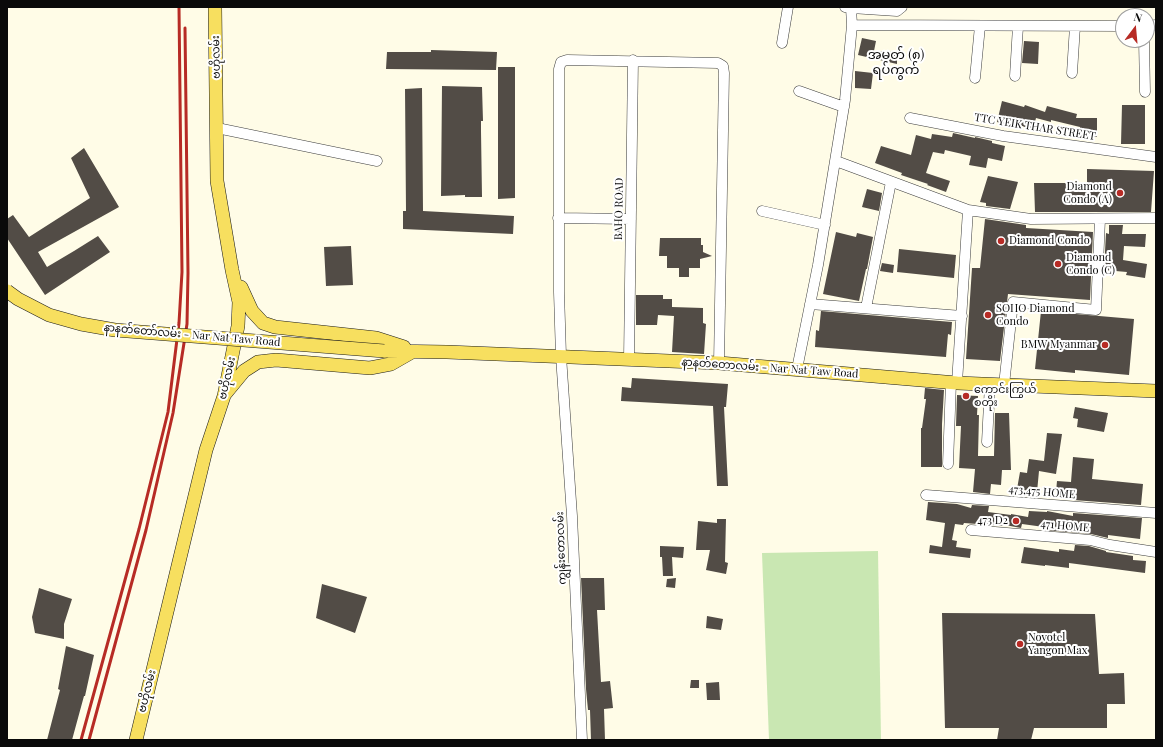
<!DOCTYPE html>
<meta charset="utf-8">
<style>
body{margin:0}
#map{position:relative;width:1163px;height:747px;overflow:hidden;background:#fffce7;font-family:"Playfair Display",serif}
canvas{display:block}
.frame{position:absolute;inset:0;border:8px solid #0a0a0a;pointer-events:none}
.north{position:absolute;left:1115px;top:8px;width:40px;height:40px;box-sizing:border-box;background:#fff;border:1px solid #9d9d9d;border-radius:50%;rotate:16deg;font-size:11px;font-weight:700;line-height:16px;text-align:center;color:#0a0a0a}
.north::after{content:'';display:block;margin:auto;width:14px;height:18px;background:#b72b25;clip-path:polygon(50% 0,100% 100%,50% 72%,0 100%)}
</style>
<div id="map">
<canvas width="1163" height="747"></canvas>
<div class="frame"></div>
<div class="north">N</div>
</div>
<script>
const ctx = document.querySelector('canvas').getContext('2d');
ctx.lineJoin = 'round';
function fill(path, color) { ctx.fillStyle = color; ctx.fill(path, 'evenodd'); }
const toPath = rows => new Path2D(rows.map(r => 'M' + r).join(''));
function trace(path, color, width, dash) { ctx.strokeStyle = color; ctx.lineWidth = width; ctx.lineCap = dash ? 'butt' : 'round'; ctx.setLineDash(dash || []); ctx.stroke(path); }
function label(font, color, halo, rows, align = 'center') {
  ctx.font = font + ' "Playfair Display","Noto Sans Myanmar",serif'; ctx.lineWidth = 4; ctx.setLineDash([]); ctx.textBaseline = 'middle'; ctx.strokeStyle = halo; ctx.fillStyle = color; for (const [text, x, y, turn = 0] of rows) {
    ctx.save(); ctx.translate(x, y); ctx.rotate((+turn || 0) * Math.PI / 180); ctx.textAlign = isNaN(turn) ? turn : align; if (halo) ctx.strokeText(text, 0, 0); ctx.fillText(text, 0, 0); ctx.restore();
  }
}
const green = toPath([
 [878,551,881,740,769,740,762,553]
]);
const building = toPath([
 [862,38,876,41,874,51,897,52,897,64,858,55],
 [1024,41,1039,42,1038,64,1022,63],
 [431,50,497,52,496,70,386,69,387,52,431,52],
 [498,67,515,67,515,198,498,199],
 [855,71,873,73,871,89,855,88],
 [442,86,482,87,483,121,481,121,481,131,482,197,465,197,465,195,441,196],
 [422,88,423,211,514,216,513,234,403,229,403,211,406,211,405,89],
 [1002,101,1024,107,1025,105,1045,112,1047,106,1077,114,1076,118,1097,118,1097,137,1081,137,1080,127,1051,120,1051,122,1036,118,1033,130,1014,123,1013,126,997,122],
 [1122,105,1145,105,1145,144,1121,144],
 [953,133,975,138,975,137,992,141,992,143,1005,146,1002,161,988,158,986,168,969,165,971,156,945,150,944,154,933,152,926,173,950,181,946,192,927,185,928,184,901,175,902,173,875,163,881,146,911,155,916,135,931,139,932,134,952,137],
 [84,148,119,207,38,252,47,267,74,251,98,236,110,252,45,295,7,238,7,219,13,215,29,237,90,198,71,158],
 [1087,169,1154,171,1151,212,1035,212,1034,183,1087,183],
 [988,176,1018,182,1010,209,986,206,986,203,980,202],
 [867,189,882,193,879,211,862,207],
 [985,219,1026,225,1026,228,1093,232,1090,300,1008,294,1000,361,966,359,972,268,980,268],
 [1109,225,1123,225,1122,234,1146,234,1145,247,1124,246,1123,260,1147,264,1145,278,1126,275,1127,272,1104,270,1106,233,1109,234],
 [836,232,856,237,857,233,873,237,867,269,866,269,859,301,823,294],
 [660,238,701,238,701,245,703,245,703,252,712,256,700,259,700,268,689,268,689,277,679,277,679,268,667,268,667,256,659,256],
 [351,246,353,285,326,286,324,247],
 [899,249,956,255,954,278,897,272],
 [882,263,894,265,893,273,880,271],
 [636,295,663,295,663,299,672,299,672,307,703,308,703,323,706,324,704,354,672,352,674,316,658,315,657,325,636,325],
 [821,311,952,322,951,335,948,334,946,357,815,347,816,330,819,331],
 [1041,311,1134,319,1129,375,1075,370,1075,373,1035,369],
 [632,378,728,384,726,407,724,407,728,486,717,486,713,406,621,401,622,387,631,388],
 [925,388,944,390,942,424,942,467,921,467,921,428,922,428,926,399,924,399],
 [957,395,978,396,977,415,979,415,978,456,994,456,995,413,1009,413,1011,470,1002,470,1001,485,991,484,990,494,973,492,975,469,959,468,961,426,956,426],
 [1075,407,1108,413,1104,432,1077,427,1078,419,1073,418],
 [1047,433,1062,434,1056,474,1039,471,1037,492,1017,489,1020,472,1027,473,1029,459,1044,461],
 [1073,457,1094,459,1092,479,1143,484,1141,505,1073,500,1073,493,1056,492,1057,481,1071,482],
 [928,502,957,504,971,508,972,505,989,506,988,512,1011,515,1011,514,1028,517,1029,511,1047,512,1047,511,1073,516,1073,513,1142,518,1140,539,1108,535,1108,538,1091,534,1044,530,1044,527,1022,524,1021,528,1005,525,1005,526,964,523,963,525,955,524,952,540,957,541,956,547,971,549,970,558,929,553,930,545,942,547,945,523,926,520],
 [717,519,726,519,725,562,728,563,726,574,706,570,710,550,696,550,698,521,717,523],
 [1075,545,1089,546,1106,551,1106,552,1133,556,1133,560,1146,561,1145,573,1069,563,1069,568,1045,565,1045,566,1021,563,1024,547,1059,552,1059,549,1074,551],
 [660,546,684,547,683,558,672,557,673,576,663,576,662,557,660,557],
 [581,578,604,578,605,610,597,610,601,682,610,681,613,708,604,709,605,740,591,740,590,710,588,710,586,689],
 [676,578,675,588,666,587,667,579],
 [322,584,367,597,355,633,316,618],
 [39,588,72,599,64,624,64,639,35,633,32,617],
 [942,613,1095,614,1099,674,1124,673,1125,704,1107,704,1107,728,1034,728,1031,740,997,740,999,728,945,728],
 [707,616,723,619,721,630,706,628],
 [66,646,94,655,85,696,84,696,72,740,47,740,60,690,58,689],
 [691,680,699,680,699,688,690,688],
 [719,682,720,700,707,700,706,683]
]);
const minor = toPath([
 [851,8,897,11,902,7],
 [852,25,1123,26],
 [1147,26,1156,25],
 [1144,40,1145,92],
 [782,43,788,7],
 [1072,73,1075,26],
 [1015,76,1018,26],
 [975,78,980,26],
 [799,91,844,107],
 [910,118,1003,136,1156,157],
 [217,128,377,161],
 [836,161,968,210,1031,219,1156,218],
 [762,211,825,225],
 [558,218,631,219],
 [810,304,962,316],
 [866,308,891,182],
 [629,359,633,60],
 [797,369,818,265,845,100,852,25,851,8,845,7],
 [957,383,968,210],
 [1004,385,1013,302,1096,310,1100,219],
 [987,442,990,384],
 [948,464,951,382],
 [926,495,1156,513],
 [971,530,1090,540,1110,545,1156,552],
 [582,740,572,516,561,356,559,292,559,69,561,62,567,60,718,63,723,66,724,73,719,363]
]);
const major = toPath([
 [241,287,252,311,263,323,275,327,376,338,404,347],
 [384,351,447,352,719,363,957,383,1156,391],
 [225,394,244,371,258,362,276,360,370,368,391,364,412,352],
 [136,740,206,450,224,396,238,326,239,302,232,270,217,181,215,7]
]);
const rail = toPath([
 [81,740,139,529,168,412,179,323,182,272,179,7],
 [89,740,146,530,173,413,187,324,188,273,185,28]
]);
const majorBridge = toPath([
 [7,291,18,299,49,315,81,324,115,330,384,351]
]);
const markers = [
 [1120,193,4,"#b72b25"],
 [1001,241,4,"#b72b25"],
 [1058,264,4,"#b72b25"],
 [988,315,4,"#b72b25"],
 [1105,345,4,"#b72b25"],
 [966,396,4,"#b72b25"],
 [1016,521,4,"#b72b25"],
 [1020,644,4,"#b72b25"]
];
const streetNames = [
 ["ဗဟိုလမ်း",216,57,-91],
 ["TTC YEIK THAR STREET",1035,127,9],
 ["BAHO ROAD",619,209,-89],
 ["နာနတ်တော်လမ်း - Nar Nat Taw Road",192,335,5],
 ["နာနတ်တောလမ်း - Nar Nat Taw Road",770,368,4],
 ["ဗဟိုလမ်း",227,378,-77],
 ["473,475 HOME",1042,492,5],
 ["471 HOME",1065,526,5],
 ["ကျွန်းတောလမ်း",561,548,-92],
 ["ဗဟိုလမ်း",147,691,-76]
];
const poiNames = [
 ["Diamond",1112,187,"right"],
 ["Condo (A)",1112,200,"right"],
 ["Diamond Condo",1009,241],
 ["Diamond",1066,258],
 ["Condo (C)",1066,271],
 ["SOHO Diamond",996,309],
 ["Condo",996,322],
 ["BMW Myanmar",1097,345,"right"],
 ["ကောင်းကြွယ်",974,390],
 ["စတိုး",974,403],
 ["473 D2",1008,521,"right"],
 ["Novotel",1028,638],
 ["Yangon Max",1028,651]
];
const quarterNames = [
 ["အမှတ် (၈)",896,55],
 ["ရပ်ကွက်",896,70]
];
fill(green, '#c9e7b2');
fill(building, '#524c46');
trace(minor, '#3d3d3d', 11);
trace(major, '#1b1b1b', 14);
trace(minor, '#fff', 10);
trace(major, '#f7df5f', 13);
trace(rail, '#b72b25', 3);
trace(majorBridge, '#1b1b1b', 14, []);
trace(majorBridge, '#f7df5f', 13);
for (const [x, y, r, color] of markers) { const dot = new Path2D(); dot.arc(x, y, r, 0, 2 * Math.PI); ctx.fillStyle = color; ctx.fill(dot); trace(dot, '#fff', 1.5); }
label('11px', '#0a0a0a', '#fff', streetNames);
label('11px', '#0a0a0a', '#fff', poiNames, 'left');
label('13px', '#0a0a0a', '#fff', quarterNames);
</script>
